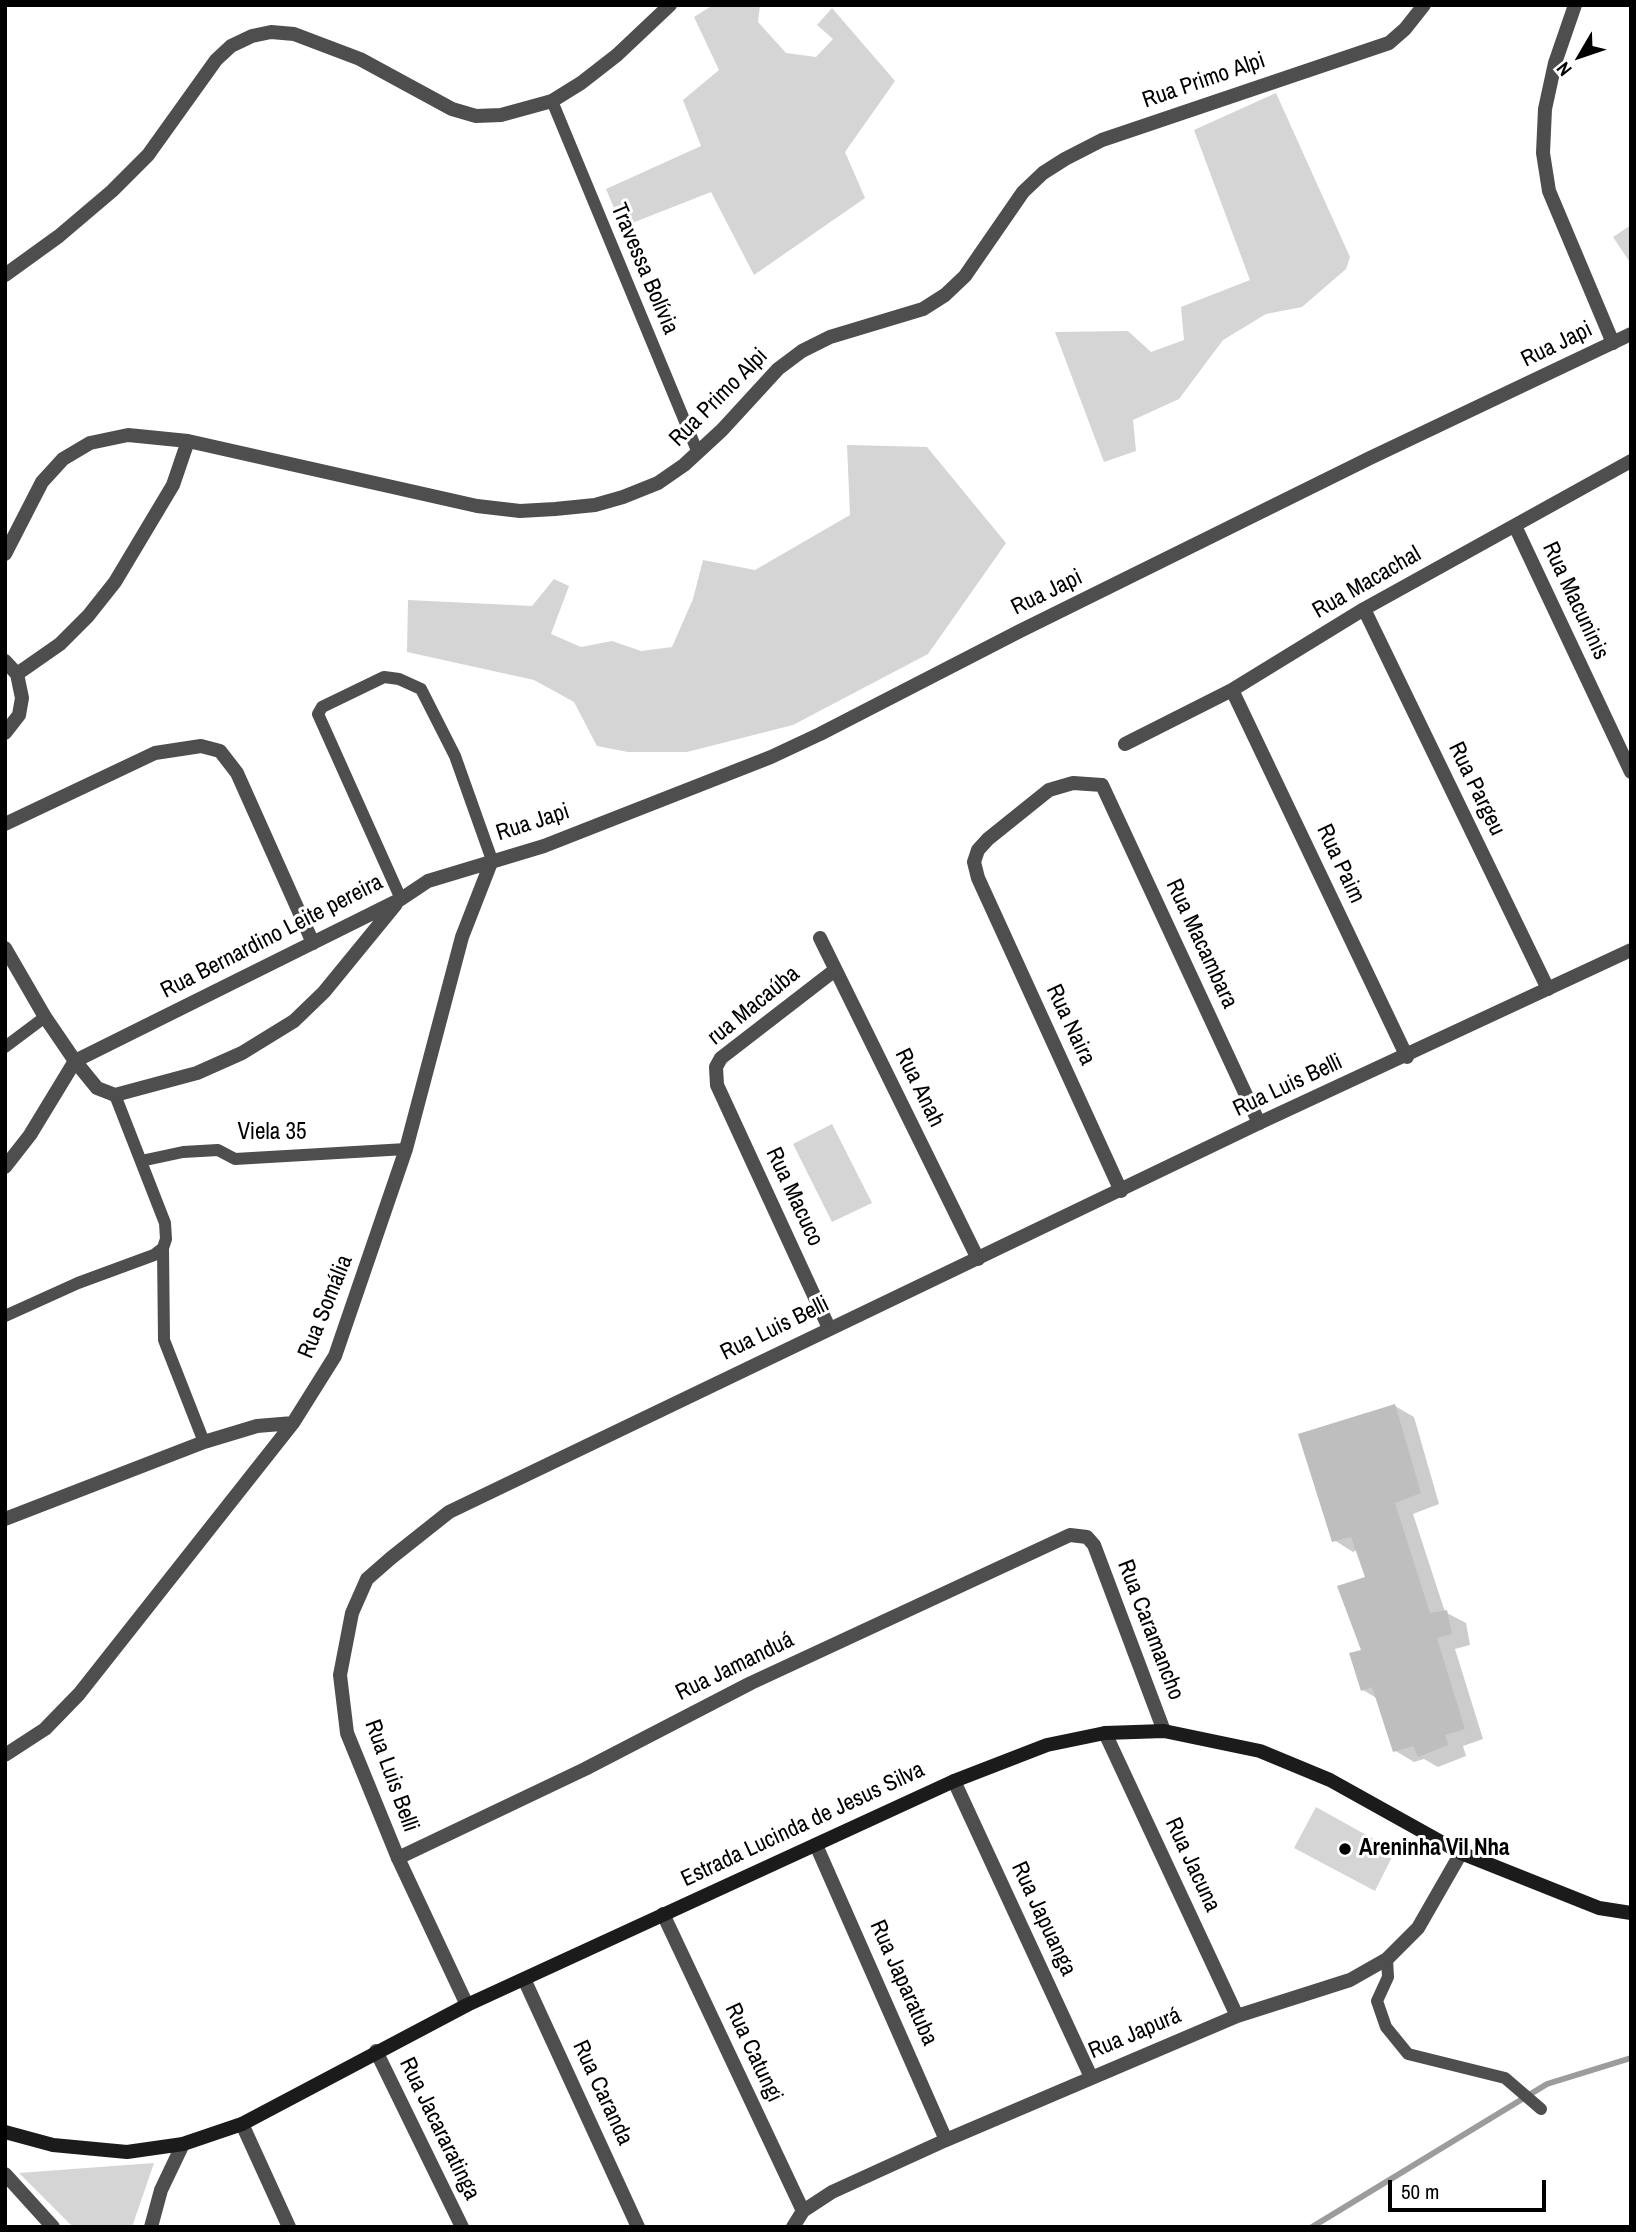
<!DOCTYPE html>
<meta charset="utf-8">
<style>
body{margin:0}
#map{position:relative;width:1636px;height:2232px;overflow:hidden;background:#fff;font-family:"Archivo Narrow",sans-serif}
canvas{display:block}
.frame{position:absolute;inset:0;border:7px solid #000;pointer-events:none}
.north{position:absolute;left:1545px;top:21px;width:70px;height:70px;-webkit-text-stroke:5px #fff;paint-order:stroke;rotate:231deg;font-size:19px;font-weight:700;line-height:28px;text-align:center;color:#000}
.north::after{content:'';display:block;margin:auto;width:24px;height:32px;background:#000;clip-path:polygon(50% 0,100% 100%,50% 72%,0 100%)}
.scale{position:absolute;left:1388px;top:2180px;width:158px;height:32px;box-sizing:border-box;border:4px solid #000;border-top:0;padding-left:9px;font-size:21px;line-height:24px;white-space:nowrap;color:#000;-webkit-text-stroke:5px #fff;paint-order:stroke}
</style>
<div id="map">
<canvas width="1636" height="2232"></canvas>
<div class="frame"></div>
<div class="north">N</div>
<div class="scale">50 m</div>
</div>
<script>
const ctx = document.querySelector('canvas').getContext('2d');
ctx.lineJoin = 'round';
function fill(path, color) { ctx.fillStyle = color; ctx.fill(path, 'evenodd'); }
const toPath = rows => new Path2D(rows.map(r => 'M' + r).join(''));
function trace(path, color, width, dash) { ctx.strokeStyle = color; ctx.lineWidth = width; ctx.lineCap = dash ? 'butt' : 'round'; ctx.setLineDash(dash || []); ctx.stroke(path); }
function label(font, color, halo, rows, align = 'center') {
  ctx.font = font + ' "Archivo Narrow",sans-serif'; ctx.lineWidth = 6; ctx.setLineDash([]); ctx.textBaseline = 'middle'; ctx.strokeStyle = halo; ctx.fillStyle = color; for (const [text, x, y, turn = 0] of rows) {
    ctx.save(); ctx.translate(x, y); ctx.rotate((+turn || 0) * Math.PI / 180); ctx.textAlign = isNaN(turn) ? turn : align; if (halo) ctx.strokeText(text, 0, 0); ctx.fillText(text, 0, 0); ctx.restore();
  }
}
const green = toPath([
 [713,5,760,5,758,22,786,53,816,57,833,39,817,25,832,8,895,81,845,152,865,198,754,275,711,192,622,227,606,189,701,146,683,100,719,70,694,17],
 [1276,93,1350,257,1346,269,1302,307,1266,314,1223,340,1179,399,1133,420,1136,451,1104,462,1055,332,1128,331,1151,352,1184,340,1181,307,1250,280,1194,130],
 [1631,225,1631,264,1613,237],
 [847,445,927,447,1006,543,928,654,793,725,687,752,628,752,597,746,574,702,534,680,407,652,408,600,532,606,554,579,569,586,551,634,581,647,612,641,641,651,672,647,693,599,703,560,755,570,850,515],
 [832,1124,872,1203,832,1222,793,1144],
 [1316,1807,1395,1851,1375,1891,1294,1848],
 [154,2163,132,2227,73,2227,19,2173]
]);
const shadow = toPath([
 [1395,1406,1414,1417,1439,1504,1413,1514,1445,1612,1466,1623,1470,1645,1455,1649,1483,1739,1463,1746,1466,1756,1438,1767,1424,1759,1414,1762,1394,1750,1378,1699,1363,1690,1367,1578,1357,1550,1353,1552,1334,1540]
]);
const stream = toPath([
 [1312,2227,1547,2084,1631,2058]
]);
const building = toPath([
 [1395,1404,1421,1493,1395,1503,1430,1613,1447,1610,1452,1634,1437,1638,1465,1729,1445,1735,1448,1745,1418,1757,1413,1746,1393,1752,1372,1687,1361,1691,1349,1653,1361,1650,1337,1586,1365,1577,1351,1537,1332,1542,1298,1434]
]);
const service = toPath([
 [552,101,698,453],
 [401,899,318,714,322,707,384,677,399,679,421,689,455,756,492,860],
 [5,1047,45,1017],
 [141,1161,183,1152,218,1150,235,1159,406,1149],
 [163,1248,164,1340,204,1442],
 [5,1316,78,1283,154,1255,163,1248,166,1239,165,1223,115,1095],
 [1387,1959,1388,1977,1377,2001,1386,2027,1408,2054,1505,2078,1541,2109]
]);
const minor = toPath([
 [1575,5,1555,63,1545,109,1543,153,1549,191,1613,343],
 [5,275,59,236,112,191,148,155,216,60,231,46,252,36,271,32,294,34,360,59,452,109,476,116,501,115,552,101,581,83,617,55,670,5],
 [1515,526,1631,772],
 [5,554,42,482,63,459,90,443,128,435,188,441,477,506,520,511,555,509,595,505,623,497,658,483,684,465,722,430,778,369,802,351,830,337,923,309,945,295,965,276,1023,192,1043,173,1065,159,1102,140,1389,43,1405,29,1424,5],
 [1364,609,1548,989],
 [5,661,17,674,22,698,19,715,5,733],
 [17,674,60,644,88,616,115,582,173,485,188,441],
 [1232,690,1407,1057],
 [1125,744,1232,690,1364,609,1631,461],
 [5,824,155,753,201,746,220,751,237,773,313,943],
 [820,938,978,1259],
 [5,948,45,1017,75,1061,97,1088,115,1095,197,1073,242,1053,294,1021,324,992,396,904],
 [75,1061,401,899,428,881,544,846,771,757,820,734,1020,631,1370,458,1631,334],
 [5,1167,30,1135,75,1061],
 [1121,1191,978,878,974,862,978,850,988,839,1049,790,1073,783,1102,785,1259,1123],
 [829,1328,717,1085,716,1067,721,1058,835,970],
 [5,1519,204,1442,257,1426,293,1423],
 [1105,1733,1237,2016],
 [5,1755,45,1729,79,1694,293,1423,335,1356,406,1149,462,937,492,860],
 [954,1781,1091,2077],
 [816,1845,946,2140],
 [398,1858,585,1769,751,1683,1070,1535,1087,1537,1094,1545,1164,1731],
 [663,1914,803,2211],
 [524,1979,638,2227],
 [376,2051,462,2227],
 [242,2124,289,2227],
 [5,2174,53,2227],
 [151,2227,161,2190,183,2144],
 [793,2227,803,2211,832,2192,946,2140,1237,2016,1350,1980,1387,1959,1418,1928,1461,1853]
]);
const tertiary = toPath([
 [467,2005,398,1858,347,1733,340,1675,352,1613,367,1579,391,1558,449,1512,1259,1123,1631,950]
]);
const secondary = toPath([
 [5,2132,53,2145,127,2152,183,2144,242,2124,467,2005,954,1781,1047,1745,1105,1733,1164,1731,1260,1751,1330,1780,1461,1853,1599,1908,1631,1913]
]);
const markers = [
 [1345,1849,7,"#000"]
];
const streetNames = [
 ["Rua Primo Alpi",1204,81,-19],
 ["Travessa Bolívia",644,269,67],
 ["Rua Japi",1557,345,-26],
 ["Rua Primo Alpi",719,398,-45],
 ["Rua Macachal",1367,583,-30],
 ["Rua Japi",1047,593,-26],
 ["Rua Macuninis",1575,601,65],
 ["Rua Pargeu",1476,789,64],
 ["Rua Japi",533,823,-18],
 ["Rua Paim",1340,864,65],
 ["Rua Bernardino Leite pereira",272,937,-27],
 ["Rua Macambara",1201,944,65],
 ["rua Macaúba",754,1006,-39],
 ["Rua Naira",1070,1025,65],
 ["Rua Luis Belli",1288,1086,-25],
 ["Rua Anah",919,1088,64],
 ["Viela 35",272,1133],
 ["Rua Macuco",794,1197,65],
 ["Rua Somália",326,1307,-68],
 ["Rua Luis Belli",775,1329,-26],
 ["Rua Caramancho",1150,1630,69],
 ["Rua Jamanduá",735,1667,-26],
 ["Rua Luis Belli",391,1776,70],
 ["Estrada Lucinda de Jesus Silva",803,1825,-25],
 ["Rua Jacuna",1192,1865,65],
 ["Rua Japuanga",1043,1919,65],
 ["Rua Japaratuba",903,1983,66],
 ["Rua Japurá",1135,2034,-23],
 ["Rua Catungi",753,2053,65],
 ["Rua Caranda",602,2093,65],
 ["Rua Jacararatinga",439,2129,64]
];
const poiNames = [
 ["Areninha Vil Nha",1359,1849]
];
fill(green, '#d5d5d5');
fill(shadow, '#0003');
trace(stream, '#9c9c9c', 6);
fill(building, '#bebebe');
trace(service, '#4e4e4e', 12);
trace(minor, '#4e4e4e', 14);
trace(tertiary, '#4e4e4e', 14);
trace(secondary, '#1b1b1b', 14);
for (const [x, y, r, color] of markers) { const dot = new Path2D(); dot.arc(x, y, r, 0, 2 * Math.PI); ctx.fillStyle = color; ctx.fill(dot); trace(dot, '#fff', 2.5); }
label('23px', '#000', '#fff', streetNames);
label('bold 23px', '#000', '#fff', poiNames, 'left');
</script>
